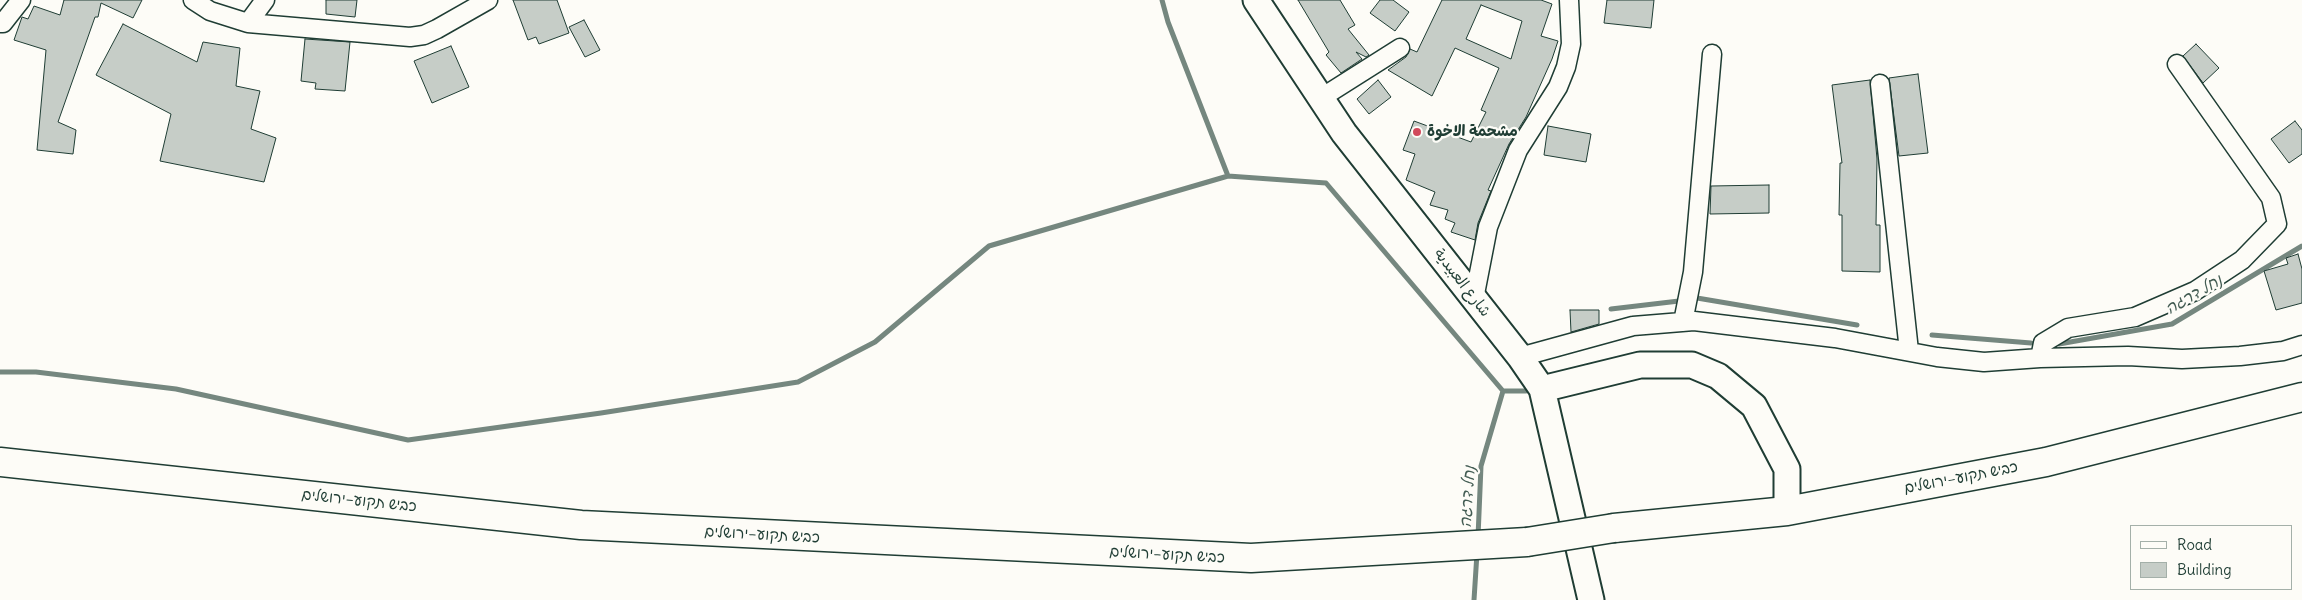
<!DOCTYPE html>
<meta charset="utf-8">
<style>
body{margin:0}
#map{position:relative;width:2302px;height:600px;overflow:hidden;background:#fdfcf7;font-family:Delius,sans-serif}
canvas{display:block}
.legend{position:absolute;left:2130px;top:525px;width:162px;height:65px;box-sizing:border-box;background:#fdfcf7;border:1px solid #a4b0a9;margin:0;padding:6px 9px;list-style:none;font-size:15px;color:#1f3d34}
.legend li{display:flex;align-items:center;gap:10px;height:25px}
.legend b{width:25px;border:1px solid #a4b0a9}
</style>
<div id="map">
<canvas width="2302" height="600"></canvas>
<ul class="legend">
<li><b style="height:6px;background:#fdfcf7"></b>Road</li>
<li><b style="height:14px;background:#c6cdc7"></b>Building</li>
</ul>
</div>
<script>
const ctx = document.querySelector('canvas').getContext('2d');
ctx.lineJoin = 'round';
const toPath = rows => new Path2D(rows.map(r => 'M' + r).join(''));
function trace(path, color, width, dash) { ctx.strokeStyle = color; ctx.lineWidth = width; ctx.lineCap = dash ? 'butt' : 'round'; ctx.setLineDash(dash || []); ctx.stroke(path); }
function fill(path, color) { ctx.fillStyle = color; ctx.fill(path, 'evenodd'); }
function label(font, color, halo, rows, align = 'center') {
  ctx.font = font + ' Delius,"Playpen Sans Arabic","Playpen Sans Hebrew",sans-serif'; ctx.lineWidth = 4.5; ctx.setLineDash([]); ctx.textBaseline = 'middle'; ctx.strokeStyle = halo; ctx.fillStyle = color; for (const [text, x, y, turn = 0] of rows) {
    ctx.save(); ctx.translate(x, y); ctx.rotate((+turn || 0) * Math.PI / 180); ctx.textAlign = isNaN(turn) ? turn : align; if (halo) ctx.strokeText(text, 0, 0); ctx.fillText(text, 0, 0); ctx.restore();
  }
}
const stream = toPath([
 [1162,0,1168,22,1228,176],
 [1697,298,1857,325],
 [1611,309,1679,301],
 [1932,335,2031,343],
 [2059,344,2172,324,2302,246],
 [0,372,36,372,176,389,408,440,601,413,798,382,875,342,989,246,1228,176,1326,183,1503,391],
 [1478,537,1481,466,1503,391,1526,391],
 [1474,600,1477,553]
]);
const building = toPath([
 [64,0,142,0,133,18,101,3,98,17,95,17,58,122,76,130,73,154,37,150,46,50,14,40,22,17,28,19,34,6,60,15,64,0],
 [326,0,357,0,355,17,326,14,326,0],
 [513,0,557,0,569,33,539,44,536,37,528,40,513,0],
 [1298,0,1340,0,1355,25,1348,29,1369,55,1366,57,1356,52,1362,59,1341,73,1326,55,1329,52,1298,0],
 [1380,0,1393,0,1409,12,1395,31,1370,13,1380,0],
 [1442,0,1541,0,1552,4,1541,36,1558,41,1552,59,1526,117,1509,144,1488,190,1491,191,1478,223,1475,240,1451,232,1455,223,1445,219,1448,210,1430,205,1435,192,1406,180,1415,154,1403,150,1414,121,1471,142,1486,112,1481,110,1499,68,1455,48,1432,96,1388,70,1406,57,1410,49,1417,52,1442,0],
 [1481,5,1522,21,1511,59,1466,39,1481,5],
 [1607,0,1654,0,1651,28,1604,23,1607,0],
 [584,20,600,50,585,57,569,27,584,20],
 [123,24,197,62,203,42,240,48,236,86,260,91,251,129,276,138,264,182,160,161,171,114,96,75,123,24],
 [305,39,350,42,345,91,315,89,316,83,301,81,305,39],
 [2196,44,2219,68,2203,83,2183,56,2196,44],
 [451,46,469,87,432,103,414,61,451,46],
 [1918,74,1928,153,1899,156,1889,78,1918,74],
 [1378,80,1391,97,1369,114,1357,99,1378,80],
 [1870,80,1877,159,1876,225,1880,225,1880,272,1842,271,1842,215,1839,215,1840,163,1842,163,1832,85,1870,80],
 [2295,121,2302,130,2302,154,2289,163,2271,139,2295,121],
 [1548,126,1591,134,1586,162,1544,155,1548,126],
 [1769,185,1769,213,1710,214,1711,186,1769,185],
 [2298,254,2302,269,2302,303,2276,310,2264,271,2288,264,2286,258,2298,254],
 [1570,310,1599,310,1599,324,1571,332,1570,310]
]);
const minor = toPath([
 [193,0,210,11,248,23,410,37,424,35,437,29,488,0],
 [0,23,3,23,21,0],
 [248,23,265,0],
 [1880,84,1909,351],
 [1321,98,1400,48],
 [1474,299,1488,227,1518,150,1558,87,1566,67,1571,44,1569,0],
 [1683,322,1693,272,1712,54],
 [1520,357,1633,326,1694,321,1835,338,1937,357,1984,362,2040,358,2043,343,2068,328,2135,317,2195,291,2242,260,2277,224,2271,198,2177,64],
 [2040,358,2128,356,2182,359,2240,356,2283,351,2302,345]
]);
const secondary = toPath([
 [1256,0,1344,133,1520,357,1542,389,1591,600],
 [1542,389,1640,365,1692,365,1718,376,1754,406,1787,469,1787,511]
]);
const primary = toPath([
 [0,462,581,525,1251,558,1527,542],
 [1614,528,1787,511,2046,462,2302,397]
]);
const primaryBridge = toPath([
 [1527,542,1614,528]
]);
const markers = [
 [1417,132,5,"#d1495b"]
];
const poiNames = [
 ["مشحمة الاخوة",1427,132]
];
const streetNames = [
 ["شارع العبيدية",1462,283,52],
 ["כביש תקוע–ירושלים",1961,478,-11],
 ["כביש תקוע–ירושלים",359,501,6],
 ["כביש תקוע–ירושלים",762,535,3],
 ["כביש תקוע–ירושלים",1167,555,3]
];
const waterNames = [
 ["נחל דרגה",2194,295,-30],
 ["נחל דרגה",1468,497,-86]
];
trace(stream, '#75877f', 5);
fill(building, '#c6cdc7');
trace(building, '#1f3d34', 1);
trace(minor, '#1f3d34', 21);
trace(secondary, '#1f3d34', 29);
trace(primary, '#1f3d34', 31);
trace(minor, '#fdfcf7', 18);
trace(secondary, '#fdfcf7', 25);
trace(primary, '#fdfcf7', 28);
trace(primaryBridge, '#1f3d34', 31, []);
trace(primaryBridge, '#fdfcf7', 28);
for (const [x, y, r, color] of markers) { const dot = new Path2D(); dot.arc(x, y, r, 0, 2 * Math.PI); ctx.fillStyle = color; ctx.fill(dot); trace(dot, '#fdfcf7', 2); }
label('bold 15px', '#1f3d34', '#fdfcf7', poiNames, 'left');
label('15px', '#1f3d34', '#fdfcf7', streetNames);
label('italic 16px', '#435c53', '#fdfcf7', waterNames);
</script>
